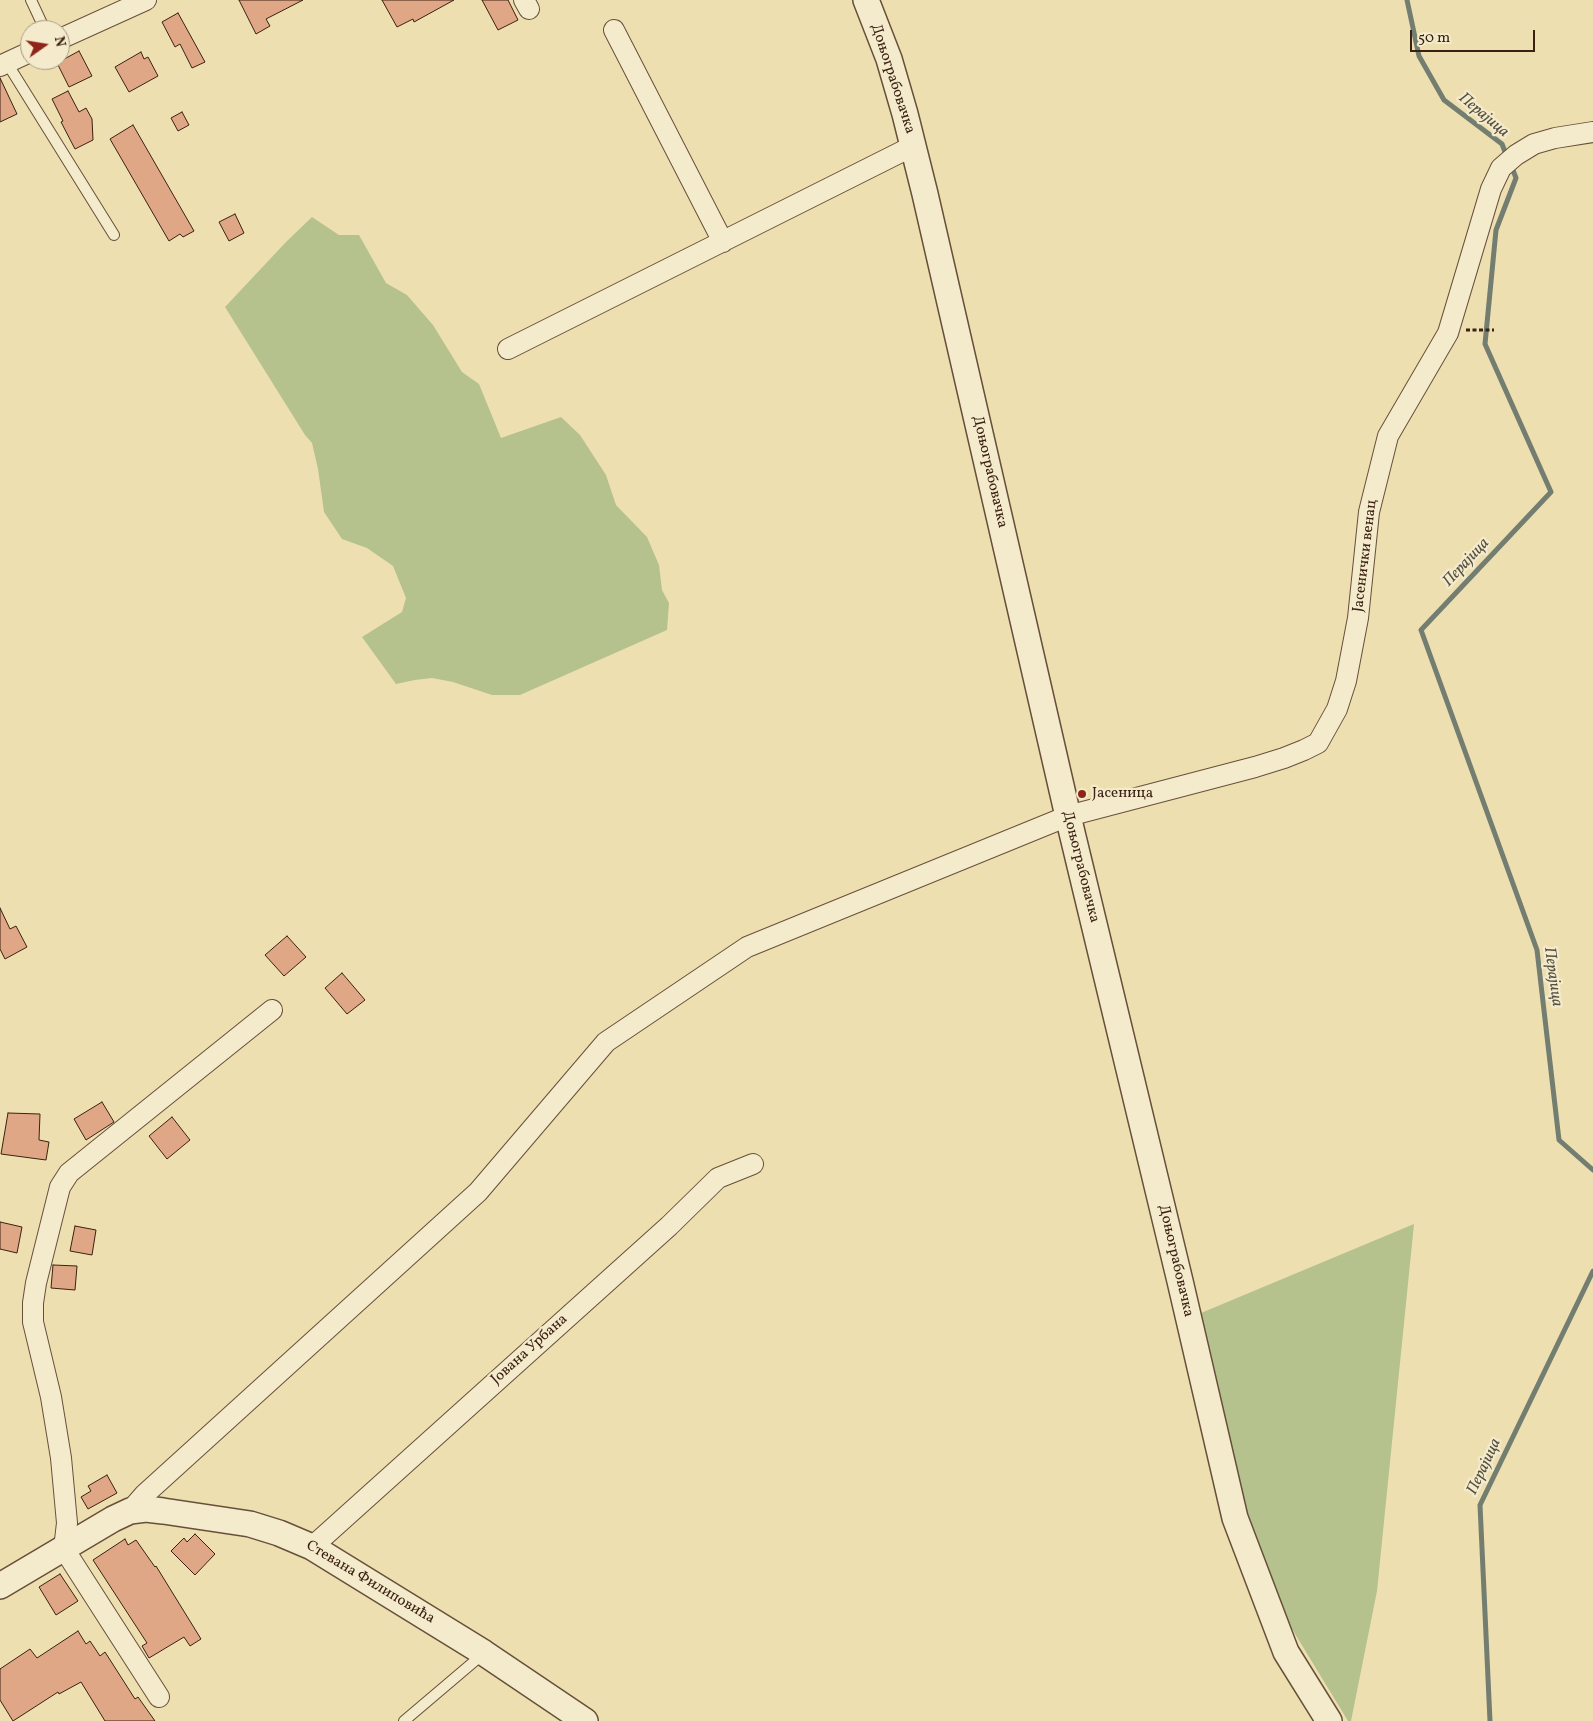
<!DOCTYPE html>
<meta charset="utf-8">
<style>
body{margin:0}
#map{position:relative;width:1593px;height:1721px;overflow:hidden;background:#eedfb1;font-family:Vollkorn,serif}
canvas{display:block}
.north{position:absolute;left:20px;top:20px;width:50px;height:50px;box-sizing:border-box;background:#f4eacc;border:1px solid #aa9a82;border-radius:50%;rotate:77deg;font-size:14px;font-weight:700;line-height:20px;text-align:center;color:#3a2112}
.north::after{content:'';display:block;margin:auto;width:18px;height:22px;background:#8f2418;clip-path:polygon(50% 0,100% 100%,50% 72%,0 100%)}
.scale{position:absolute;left:1410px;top:30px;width:125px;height:22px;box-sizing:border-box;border:2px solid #3a2112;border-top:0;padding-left:6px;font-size:15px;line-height:18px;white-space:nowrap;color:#3a2112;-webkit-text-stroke:4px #f4eacc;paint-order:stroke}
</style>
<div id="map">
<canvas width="1593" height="1721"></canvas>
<div class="north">N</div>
<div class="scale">50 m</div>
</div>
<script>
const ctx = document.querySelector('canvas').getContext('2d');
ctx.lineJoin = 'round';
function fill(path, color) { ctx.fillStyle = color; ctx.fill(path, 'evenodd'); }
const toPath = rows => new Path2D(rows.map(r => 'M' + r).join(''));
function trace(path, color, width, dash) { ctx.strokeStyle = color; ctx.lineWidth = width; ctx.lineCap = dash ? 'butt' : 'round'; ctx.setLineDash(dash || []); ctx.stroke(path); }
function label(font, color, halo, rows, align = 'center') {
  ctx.font = font + ' Vollkorn,serif'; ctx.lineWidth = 4.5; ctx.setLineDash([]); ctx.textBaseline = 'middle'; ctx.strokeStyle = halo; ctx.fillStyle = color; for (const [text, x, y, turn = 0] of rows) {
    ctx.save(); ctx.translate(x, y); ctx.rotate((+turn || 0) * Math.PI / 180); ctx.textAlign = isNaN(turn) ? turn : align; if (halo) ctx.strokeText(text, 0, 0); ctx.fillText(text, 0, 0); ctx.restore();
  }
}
const green = toPath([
 [312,217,339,235,359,235,386,283,407,295,433,325,462,372,479,384,501,438,561,417,580,435,606,475,616,505,647,537,659,565,662,590,669,603,667,630,520,695,492,695,453,682,432,678,415,680,396,684,362,637,402,612,406,598,393,566,367,548,342,539,324,512,318,469,312,443,305,435,225,307,286,242],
 [1414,1224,1377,1591,1351,1721,1348,1721,1289,1624,1237,1489,1201,1313]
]);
const stream = toPath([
 [1407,0,1419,56,1444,100,1502,144,1507,157],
 [1511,165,1516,178,1496,230,1485,344,1551,492,1421,630,1537,950,1559,1140,1593,1170],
 [1490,1721,1480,1505,1593,1271]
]);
const building = toPath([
 [239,0,303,0,266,19,270,26,256,34,239,0],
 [382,0,454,0,414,22,413,19,397,27,382,0],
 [482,0,508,0,518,20,498,30,482,0],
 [178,13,205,62,192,68,180,44,175,47,162,22,178,13],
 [79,51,92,76,69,87,57,63,79,51],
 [141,52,144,59,148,57,158,76,129,92,115,67,141,52],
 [0,78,17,114,0,122,0,78],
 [68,91,79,112,86,108,92,119,93,140,75,149,61,122,63,121,52,99,68,91],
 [182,112,189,125,178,131,171,118,182,112],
 [133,125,194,231,183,237,180,234,169,241,110,139,133,125],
 [235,214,244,233,229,241,219,222,235,214],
 [0,908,10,929,16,926,27,947,5,959,0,949,0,908],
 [287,936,306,957,284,976,265,955,287,936],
 [342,973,365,1000,347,1014,325,988,342,973],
 [102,1102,114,1122,86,1140,74,1119,102,1102],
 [8,1113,40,1114,39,1140,49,1142,46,1160,1,1154,8,1113],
 [172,1117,190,1140,167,1159,149,1136,172,1117],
 [0,1222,22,1227,17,1253,0,1249,0,1222],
 [75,1226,96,1230,92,1255,70,1251,75,1226],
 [53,1265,77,1266,75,1290,51,1288,53,1265],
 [107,1475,117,1493,88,1509,81,1497,91,1491,88,1486,107,1475],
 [195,1534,215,1554,195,1575,171,1551,184,1538,187,1542,195,1534],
 [125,1539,128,1545,136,1540,155,1567,156,1566,201,1639,190,1646,184,1637,149,1658,142,1646,147,1643,93,1560,125,1539],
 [60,1574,78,1601,56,1615,39,1587,60,1574],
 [78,1631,86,1644,90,1641,100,1656,105,1652,135,1699,138,1697,155,1721,105,1721,81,1682,59,1694,58,1692,13,1721,0,1700,0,1669,30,1649,37,1658,78,1631]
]);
const path = toPath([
 [1466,330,1494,330]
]);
const service = toPath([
 [31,0,45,30],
 [7,63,114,235],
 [404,1721,483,1654]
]);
const minor = toPath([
 [524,0,529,9],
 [614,30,723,242],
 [60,39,146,0],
 [0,66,30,52],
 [508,349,913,146],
 [130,1511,144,1495,478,1192,606,1042,747,947,1068,816,1255,767,1284,758,1304,750,1318,743,1337,709,1346,681,1358,618,1369,512,1388,436,1448,333,1491,189,1501,168,1516,155,1534,144,1555,138,1593,132],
 [312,1547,669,1226,718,1178,753,1164],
 [159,1697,64,1549,67,1523,61,1458,51,1397,33,1322,33,1303,36,1283,60,1187,69,1173,272,1010]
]);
const tertiary = toPath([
 [866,0,889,59,905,114,925,194,1068,816,1180,1281,1235,1518,1286,1652,1329,1721],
 [0,1586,113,1519,130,1511,146,1509,163,1511,250,1524,279,1533,312,1547,484,1653,585,1721]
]);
const markers = [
 [1082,794,5,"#8f2418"]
];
const streetNames = [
 ["Доњограбовачка",892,79,72],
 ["Доњограбовачка",989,472,77],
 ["Јасенички венац",1366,556,-83],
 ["Доњограбовачка",1080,867,76],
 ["Доњограбовачка",1175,1261,77],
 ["Јована Урбана",530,1350,-42],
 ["Стевана Филиповића",370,1583,31]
];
const poiNames = [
 ["Јасеница",1092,794]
];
const waterNames = [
 ["Перајица",1483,116,40],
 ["Перајица",1467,563,-47],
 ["Перајица",1552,977,82],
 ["Перајица",1485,1467,-65]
];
fill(green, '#b5c28e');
trace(stream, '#737e71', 5);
fill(building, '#e0a786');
trace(building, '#3a2112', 1);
trace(service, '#67503a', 12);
trace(minor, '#67503a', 22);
trace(tertiary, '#67503a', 28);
trace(path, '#3a2112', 3, [4, 2.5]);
trace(service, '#f4eacc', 10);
trace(minor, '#f4eacc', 20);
trace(tertiary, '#f4eacc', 25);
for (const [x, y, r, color] of markers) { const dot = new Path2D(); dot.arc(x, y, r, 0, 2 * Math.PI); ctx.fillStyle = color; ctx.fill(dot); trace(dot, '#f4eacc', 2); }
label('15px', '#3a2112', '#f4eacc', streetNames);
label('15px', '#3a2112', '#f4eacc', poiNames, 'left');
label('italic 16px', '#565041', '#f4eacc', waterNames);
</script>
